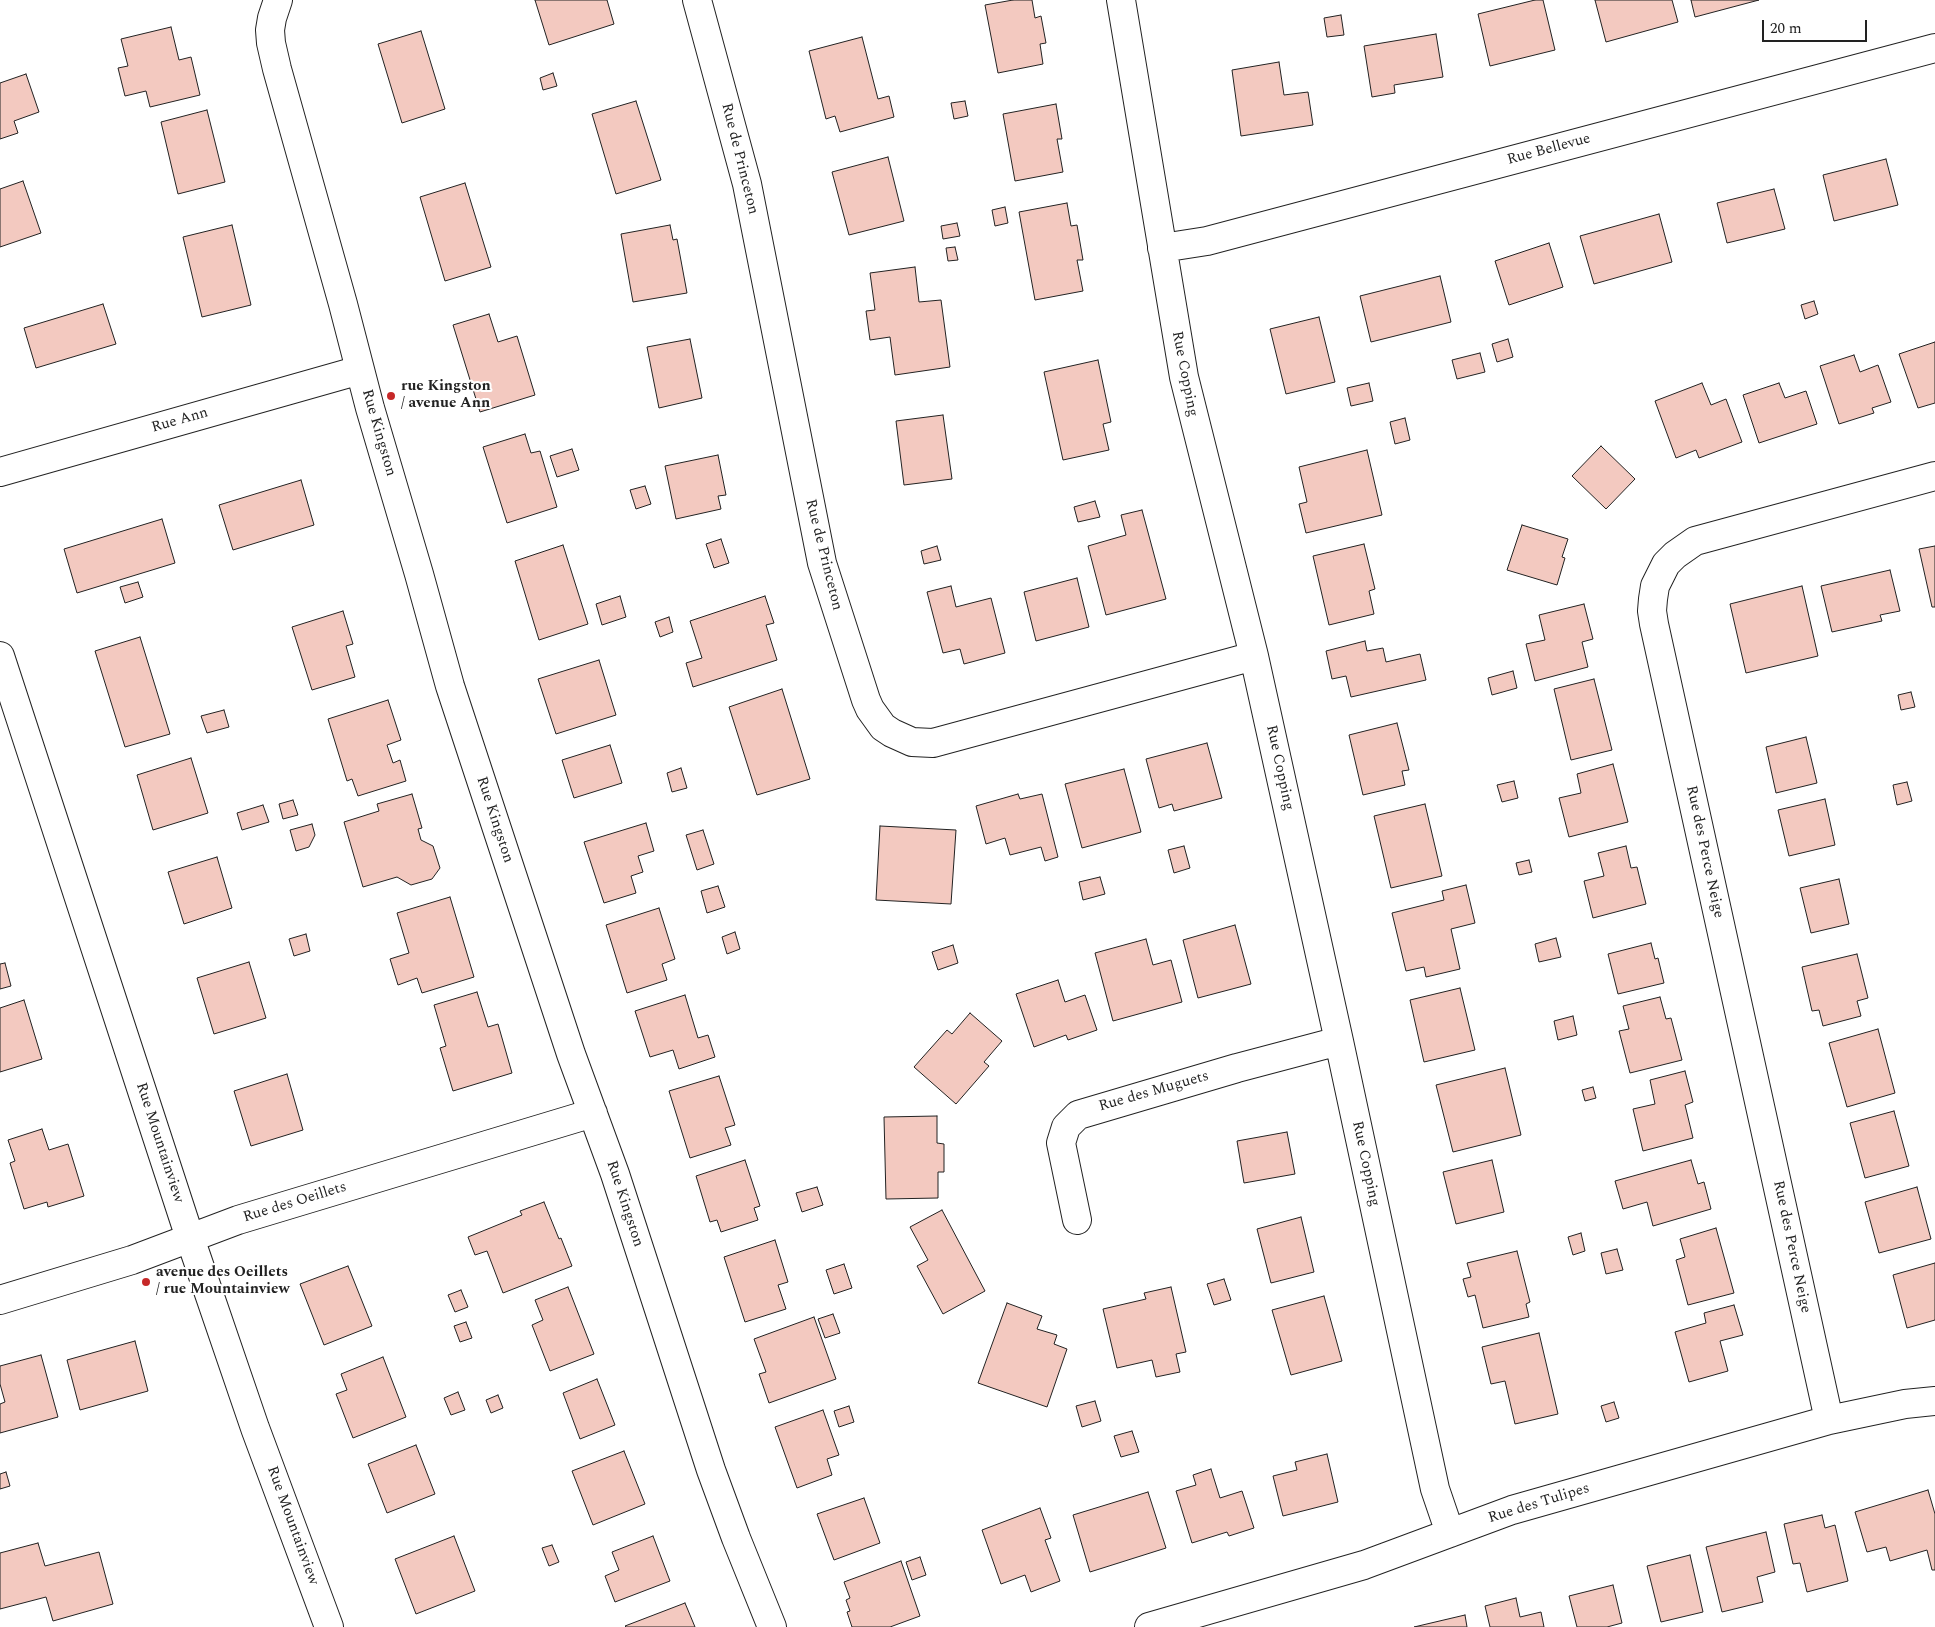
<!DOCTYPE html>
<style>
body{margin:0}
#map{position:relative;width:1935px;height:1627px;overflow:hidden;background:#fff;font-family:Spectral,serif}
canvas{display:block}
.scale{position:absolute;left:1762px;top:20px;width:105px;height:22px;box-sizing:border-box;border:2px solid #222;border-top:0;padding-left:6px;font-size:15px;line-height:18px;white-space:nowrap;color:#222;-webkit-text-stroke:4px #fff;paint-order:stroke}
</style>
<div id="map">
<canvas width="1935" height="1627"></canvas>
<div class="scale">20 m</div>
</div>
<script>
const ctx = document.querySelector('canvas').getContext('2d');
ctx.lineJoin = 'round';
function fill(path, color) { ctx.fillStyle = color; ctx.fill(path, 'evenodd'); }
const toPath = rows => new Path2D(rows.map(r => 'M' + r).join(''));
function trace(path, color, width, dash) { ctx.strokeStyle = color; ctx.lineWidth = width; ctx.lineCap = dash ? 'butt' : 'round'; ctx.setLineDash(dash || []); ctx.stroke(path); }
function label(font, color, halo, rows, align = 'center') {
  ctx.font = font + ' Spectral,serif'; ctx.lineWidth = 4; ctx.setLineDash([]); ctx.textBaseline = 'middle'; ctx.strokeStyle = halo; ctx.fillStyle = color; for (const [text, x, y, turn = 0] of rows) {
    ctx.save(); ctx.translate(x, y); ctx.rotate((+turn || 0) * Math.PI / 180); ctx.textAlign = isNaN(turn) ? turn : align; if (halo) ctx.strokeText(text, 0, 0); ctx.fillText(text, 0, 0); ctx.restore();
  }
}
const building = toPath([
 [535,0,607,0,614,24,549,45,535,0],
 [1013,0,1032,0,1035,18,1041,16,1046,43,1040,44,1043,64,998,73,985,5,1013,0],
 [1535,0,1543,0,1555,50,1490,66,1478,14,1535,0],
 [1595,0,1672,0,1678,22,1606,42,1595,0],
 [1691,0,1759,0,1695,17,1691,0],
 [1341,15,1344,35,1327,37,1324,18,1341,15],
 [171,27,179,60,191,57,200,95,150,107,146,91,125,96,118,68,128,66,121,39,171,27],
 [421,31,445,109,402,123,378,44,421,31],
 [1436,34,1443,77,1394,85,1395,93,1372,97,1364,46,1436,34],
 [862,37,878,99,889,96,894,117,840,132,835,116,826,119,809,51,862,37],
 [1279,62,1284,95,1308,92,1313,125,1241,136,1232,70,1279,62],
 [553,73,557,86,543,90,540,78,553,73],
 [26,74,39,112,14,121,18,133,0,139,0,83,26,74],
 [636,101,661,180,616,194,592,114,636,101],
 [965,101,968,116,954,119,951,103,965,101],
 [1056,104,1062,139,1057,139,1063,172,1015,181,1003,114,1056,104],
 [207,110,225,182,178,194,161,122,207,110],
 [888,157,904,221,849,235,832,172,888,157],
 [1886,159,1898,205,1834,221,1823,175,1886,159],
 [23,181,41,233,0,247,0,189,23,181],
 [465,183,491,267,445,281,420,197,465,183],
 [1774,189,1785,229,1727,243,1717,203,1774,189],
 [1067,203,1071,226,1077,225,1083,260,1077,260,1083,291,1035,300,1019,212,1067,203],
 [1005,207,1008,223,995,226,992,210,1005,207],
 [1659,214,1672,262,1594,284,1580,236,1659,214],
 [957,223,960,236,943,239,941,226,957,223],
 [232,225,251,305,202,317,183,237,232,225],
 [670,225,673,240,677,239,687,293,633,302,621,234,670,225],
 [1549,243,1563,287,1509,305,1495,261,1549,243],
 [955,247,958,260,948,261,946,248,955,247],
 [915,267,919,302,941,300,950,367,895,375,890,337,870,340,866,311,875,310,870,273,915,267],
 [1440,276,1451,322,1371,342,1360,296,1440,276],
 [1814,301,1818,314,1805,319,1801,305,1814,301],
 [103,304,116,344,36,368,24,328,103,304],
 [489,314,498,342,517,336,535,395,480,412,453,325,489,314],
 [1319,317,1335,382,1286,394,1270,329,1319,317],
 [690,339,702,398,659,408,647,347,690,339],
 [1508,339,1513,357,1497,362,1492,344,1508,339],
 [1935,342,1935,403,1918,408,1899,354,1935,342],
 [1480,353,1485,372,1457,379,1452,360,1480,353],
 [1854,355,1860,372,1878,365,1891,402,1872,408,1874,413,1839,424,1820,366,1854,355],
 [1098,360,1111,422,1103,424,1109,450,1063,460,1044,372,1098,360],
 [1369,383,1373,401,1351,406,1347,388,1369,383],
 [1702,383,1711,405,1726,399,1742,442,1699,458,1696,450,1676,458,1655,401,1702,383],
 [1779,383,1785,398,1806,391,1817,424,1759,443,1743,395,1779,383],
 [943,415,952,479,904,485,896,421,943,415],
 [1405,418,1410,440,1395,444,1390,422,1405,418],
 [525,434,531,453,540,451,557,507,507,523,483,447,525,434],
 [1601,446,1635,479,1606,509,1572,476,1601,446],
 [572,449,579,470,557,477,550,456,572,449],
 [1367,450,1382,515,1306,533,1299,504,1307,502,1299,467,1367,450],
 [718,455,726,495,718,496,721,509,676,519,665,466,718,455],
 [301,480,314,525,233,550,219,505,301,480],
 [645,486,651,504,636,509,630,490,645,486],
 [1095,501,1100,517,1078,522,1074,507,1095,501],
 [1142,510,1166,599,1106,615,1088,546,1126,535,1121,515,1142,510],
 [162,519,175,563,77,593,64,549,162,519],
 [1522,525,1568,539,1562,557,1565,558,1557,585,1507,570,1522,525],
 [721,539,729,563,714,568,706,544,721,539],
 [1364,544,1375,589,1369,591,1374,614,1329,625,1313,556,1364,544],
 [563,545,588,624,539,640,515,561,563,545],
 [937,546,941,560,924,564,921,551,937,546],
 [1935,546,1935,607,1932,607,1919,549,1935,546],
 [1890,570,1900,611,1880,615,1882,621,1832,632,1821,586,1890,570],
 [1077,578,1089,627,1036,641,1024,592,1077,578],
 [138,582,143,597,125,603,120,587,138,582],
 [951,586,956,607,991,598,1005,653,964,664,960,649,943,653,927,592,951,586],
 [1802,586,1818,656,1746,673,1730,604,1802,586],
 [620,596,626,617,602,625,596,604,620,596],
 [765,596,774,623,766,625,777,660,693,687,686,663,702,658,690,621,765,596],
 [1584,604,1593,639,1582,642,1588,667,1535,681,1526,644,1545,640,1539,615,1584,604],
 [343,611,353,644,346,646,355,677,312,690,292,627,343,611],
 [669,617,673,632,660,637,655,622,669,617],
 [140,637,170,734,125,747,95,651,140,637],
 [1365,641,1367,651,1383,648,1386,662,1420,654,1426,680,1351,697,1346,676,1332,679,1326,651,1365,641],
 [599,660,616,715,556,734,538,679,599,660],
 [1513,671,1517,688,1492,695,1488,678,1513,671],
 [1594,679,1612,750,1571,760,1554,689,1594,679],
 [782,689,810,779,757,795,729,707,782,689],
 [1911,692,1915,707,1901,710,1898,695,1911,692],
 [388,700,401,740,387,745,393,763,400,760,406,781,358,796,352,779,347,781,328,719,388,700],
 [224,710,229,727,207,733,201,716,224,710],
 [1397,723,1409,770,1402,771,1405,785,1363,795,1349,735,1397,723],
 [1806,737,1817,783,1776,793,1766,747,1806,737],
 [1207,743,1222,798,1174,811,1172,804,1159,808,1146,759,1207,743],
 [610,745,622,783,574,798,562,760,610,745],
 [191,758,208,813,153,830,137,775,191,758],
 [1613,764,1628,822,1569,837,1559,798,1581,793,1577,774,1613,764],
 [681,768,687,788,672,792,667,773,681,768],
 [1124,769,1141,832,1082,848,1065,784,1124,769],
 [1514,781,1518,798,1502,802,1497,785,1514,781],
 [1907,782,1912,801,1897,805,1893,785,1907,782],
 [412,794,422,828,418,829,421,840,433,846,440,868,432,879,411,885,397,877,363,887,344,822,379,811,377,804,412,794],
 [1018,794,1020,799,1042,794,1058,857,1045,861,1041,847,1010,855,1005,838,986,844,976,806,1018,794],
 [1825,799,1835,845,1789,856,1778,810,1825,799],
 [293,800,298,815,283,819,279,804,293,800],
 [1425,804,1442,876,1391,888,1374,816,1425,804],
 [263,805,269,822,242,830,237,813,263,805],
 [646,823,654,851,638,856,643,872,631,876,636,893,604,903,584,842,646,823],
 [312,824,315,835,309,847,296,851,290,830,312,824],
 [880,826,956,830,951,904,876,900,880,826],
 [703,830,714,864,697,870,686,835,703,830],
 [1184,846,1190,868,1174,873,1168,850,1184,846],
 [1626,846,1631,868,1637,867,1646,904,1593,918,1584,881,1604,876,1598,853,1626,846],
 [217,857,232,908,184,924,168,872,217,857],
 [1529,860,1532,872,1519,875,1516,863,1529,860],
 [1100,877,1105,894,1083,900,1079,882,1100,877],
 [1839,879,1849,924,1811,933,1800,888,1839,879],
 [1466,885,1475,923,1451,929,1460,969,1426,977,1424,967,1406,971,1392,913,1444,900,1442,891,1466,885],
 [718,886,725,907,707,913,701,891,718,886],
 [450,897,474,977,422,993,417,978,398,985,390,959,409,953,397,913,450,897],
 [659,908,675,959,662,964,667,980,627,993,606,925,659,908],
 [1235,925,1251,984,1198,998,1183,940,1235,925],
 [735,932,740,949,727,954,722,937,735,932],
 [306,934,310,951,294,956,289,939,306,934],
 [1556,938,1561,957,1539,962,1535,944,1556,938],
 [1146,939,1153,965,1171,960,1182,1002,1113,1021,1095,953,1146,939],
 [1651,943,1655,959,1658,958,1664,983,1618,994,1608,954,1651,943],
 [953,945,958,963,938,970,932,952,953,945],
 [1857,954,1868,998,1857,1001,1861,1016,1823,1026,1819,1010,1812,1011,1802,967,1857,954],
 [249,962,266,1018,214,1034,197,978,249,962],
 [5,963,11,986,0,989,0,964,5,963],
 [1058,980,1065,1002,1085,995,1097,1030,1068,1040,1066,1035,1034,1047,1016,994,1058,980],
 [1460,988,1475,1050,1424,1062,1410,1000,1460,988],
 [477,992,488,1027,498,1024,512,1073,453,1091,440,1048,446,1046,434,1005,477,992],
 [685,995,698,1038,708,1035,715,1057,679,1069,673,1050,650,1057,635,1011,685,995],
 [1660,997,1666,1019,1671,1018,1682,1060,1630,1073,1619,1031,1629,1029,1623,1006,1660,997],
 [24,1000,42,1059,0,1072,0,1008,24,1000],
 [970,1013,1002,1041,984,1062,989,1066,956,1104,914,1067,947,1030,952,1034,970,1013],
 [1573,1016,1577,1035,1558,1040,1554,1021,1573,1016],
 [1878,1029,1895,1093,1847,1107,1829,1043,1878,1029],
 [1505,1068,1521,1135,1453,1152,1436,1085,1505,1068],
 [1685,1071,1693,1102,1685,1105,1693,1138,1643,1151,1633,1109,1655,1104,1650,1080,1685,1071],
 [287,1074,303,1130,251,1146,234,1091,287,1074],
 [719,1076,735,1125,725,1128,731,1145,690,1158,669,1091,719,1076],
 [1593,1087,1596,1098,1585,1101,1582,1090,1593,1087],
 [1894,1111,1909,1166,1865,1178,1850,1123,1894,1111],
 [937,1116,937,1143,944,1144,944,1172,938,1172,938,1198,886,1199,884,1117,937,1116],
 [42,1129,49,1150,68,1144,84,1196,48,1207,47,1202,24,1209,10,1163,15,1161,8,1140,42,1129],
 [1287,1132,1295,1174,1244,1183,1237,1141,1287,1132],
 [745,1160,760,1206,754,1208,758,1220,721,1232,717,1220,710,1222,696,1176,745,1160],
 [1492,1160,1504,1212,1456,1224,1443,1172,1492,1160],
 [1691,1160,1698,1184,1704,1182,1711,1209,1653,1226,1647,1202,1623,1209,1615,1181,1691,1160],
 [817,1187,823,1205,802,1212,796,1193,817,1187],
 [1917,1187,1931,1239,1879,1253,1865,1202,1917,1187],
 [544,1202,559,1239,561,1238,572,1266,503,1293,487,1251,475,1255,468,1237,522,1215,520,1211,544,1202],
 [942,1210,985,1291,943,1314,917,1266,928,1260,910,1227,942,1210],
 [1301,1217,1314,1272,1271,1283,1257,1229,1301,1217],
 [1716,1228,1734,1293,1688,1305,1676,1260,1685,1257,1680,1239,1716,1228],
 [1581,1233,1585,1251,1573,1255,1568,1237,1581,1233],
 [775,1240,788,1282,778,1285,786,1309,745,1322,724,1257,775,1240],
 [1617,1249,1623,1270,1606,1274,1601,1253,1617,1249],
 [1517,1251,1530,1302,1526,1304,1529,1317,1483,1328,1475,1295,1468,1297,1463,1279,1471,1277,1467,1263,1517,1251],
 [1935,1263,1935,1320,1907,1328,1893,1275,1935,1263],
 [844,1264,852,1288,834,1294,826,1270,844,1264],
 [348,1266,372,1326,324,1345,300,1284,348,1266],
 [1224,1279,1231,1300,1214,1305,1207,1284,1224,1279],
 [568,1287,594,1354,550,1371,532,1325,543,1320,535,1300,568,1287],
 [1171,1287,1186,1352,1176,1354,1180,1372,1156,1377,1152,1360,1117,1368,1103,1309,1146,1299,1144,1293,1171,1287],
 [461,1290,468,1307,455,1312,448,1295,461,1290],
 [1324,1296,1342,1361,1291,1375,1272,1310,1324,1296],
 [1007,1303,1042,1316,1037,1329,1057,1335,1054,1344,1067,1349,1047,1407,978,1383,1007,1303],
 [1734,1305,1743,1335,1720,1341,1728,1371,1689,1382,1675,1332,1706,1323,1704,1313,1734,1305],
 [833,1314,840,1333,825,1338,818,1319,833,1314],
 [814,1317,836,1379,769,1403,759,1374,766,1372,754,1339,814,1317],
 [466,1322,472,1338,460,1342,454,1326,466,1322],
 [1539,1333,1558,1414,1515,1424,1505,1381,1491,1384,1482,1347,1539,1333],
 [135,1341,148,1391,80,1410,67,1360,135,1341],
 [41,1355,58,1417,0,1433,0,1404,5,1402,0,1384,0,1366,41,1355],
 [383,1357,406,1417,353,1438,336,1394,347,1390,341,1374,383,1357],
 [597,1379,615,1425,580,1439,563,1393,597,1379],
 [458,1392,465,1410,451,1415,444,1398,458,1392],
 [498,1395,503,1408,491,1413,486,1400,498,1395],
 [1095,1401,1101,1421,1082,1427,1076,1406,1095,1401],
 [1614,1402,1619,1418,1606,1422,1601,1406,1614,1402],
 [849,1406,854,1422,839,1427,834,1411,849,1406],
 [823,1410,839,1455,827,1459,832,1475,797,1488,775,1427,823,1410],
 [1132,1431,1139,1452,1121,1457,1114,1436,1132,1431],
 [416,1445,435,1494,387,1513,368,1464,416,1445],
 [624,1451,645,1504,593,1525,572,1471,624,1451],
 [1327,1454,1338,1502,1283,1516,1273,1476,1297,1470,1295,1462,1327,1454],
 [1211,1469,1220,1498,1242,1491,1254,1528,1229,1536,1227,1532,1192,1543,1176,1491,1196,1485,1193,1475,1211,1469],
 [6,1472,10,1486,0,1489,0,1474,6,1472],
 [1928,1490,1935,1514,1935,1570,1932,1570,1927,1550,1890,1561,1886,1547,1867,1552,1855,1512,1928,1490],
 [1148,1492,1166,1548,1090,1572,1073,1515,1148,1492],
 [864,1498,880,1543,834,1560,817,1514,864,1498],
 [1040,1508,1051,1538,1045,1540,1060,1581,1031,1592,1025,1575,1001,1584,982,1530,1040,1508],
 [1822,1515,1825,1528,1835,1525,1848,1581,1807,1592,1800,1563,1793,1564,1784,1524,1822,1515],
 [1766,1532,1775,1572,1757,1577,1763,1602,1722,1612,1706,1547,1766,1532],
 [454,1536,475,1591,416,1614,395,1559,454,1536],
 [653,1536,670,1581,615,1602,605,1576,619,1570,612,1552,653,1536],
 [38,1543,45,1566,99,1552,113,1604,53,1621,46,1597,0,1609,0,1553,38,1543],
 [552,1545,559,1562,549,1566,542,1548,552,1545],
 [1690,1555,1703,1612,1661,1622,1647,1566,1690,1555],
 [920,1557,926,1575,912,1580,906,1562,920,1557],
 [901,1561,920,1616,890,1627,852,1627,847,1612,850,1611,846,1600,850,1598,844,1582,901,1561],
 [1613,1585,1622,1623,1607,1627,1577,1627,1569,1596,1613,1585],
 [1516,1598,1520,1617,1541,1612,1544,1627,1490,1627,1485,1606,1516,1598],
 [685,1603,695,1627,626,1627,625,1626,685,1603],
 [1465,1615,1467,1627,1414,1627,1465,1615]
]);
const street = toPath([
 [278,0,272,18,270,30,271,43,277,69,343,304,370,408,419,574,450,686,571,1054,615,1174,711,1470,736,1538,772,1627],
 [697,0,747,184,822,563,866,700,870,709,883,727,892,733,912,742,933,743,1254,656],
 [1121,0,1184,377,1254,656,1339,1041,1435,1489,1450,1533],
 [1162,248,1207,241,1935,48],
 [0,472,360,370],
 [0,656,190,1238,255,1428,329,1627],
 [1077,1220,1061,1143,1066,1127,1078,1115,1237,1068,1339,1041],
 [0,1300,132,1260,238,1220,593,1113],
 [1829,1420,1654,624,1652,611,1653,599,1655,586,1666,564,1675,555,1695,541,1935,476],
 [1149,1627,1364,1565,1512,1510,1829,1420,1905,1404,1935,1401]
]);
const markers = [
 [391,396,5,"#c62828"],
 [146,1282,5,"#c62828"]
];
const streetNames = [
 ["Rue Bellevue",1549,150,-15],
 ["Rue de Princeton",739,159,76],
 ["Rue Copping",1184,374,79],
 ["Rue Ann",180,421,-16],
 ["Rue Kingston",378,433,74],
 ["Rue de Princeton",823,555,76],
 ["Rue Copping",1279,768,78],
 ["Rue Kingston",494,820,72],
 ["Rue des Perce Neige",1704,852,78],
 ["Rue des Muguets",1154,1092,-16],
 ["Rue Mountainview",159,1143,72],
 ["Rue Copping",1365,1164,78],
 ["Rue des Oeillets",295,1203,-17],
 ["Rue Kingston",624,1204,72],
 ["Rue des Perce Neige",1791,1247,78],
 ["Rue des Tulipes",1539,1504,-17],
 ["Rue Mountainview",292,1526,70]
];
const poiNames = [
 ["rue Kingston",401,387],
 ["/ avenue Ann",401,404],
 ["avenue des Oeillets",156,1273],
 ["/ rue Mountainview",156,1290]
];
fill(building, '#f3c9c0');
trace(building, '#222', 1);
trace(street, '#222', 30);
trace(street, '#fff', 28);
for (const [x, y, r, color] of markers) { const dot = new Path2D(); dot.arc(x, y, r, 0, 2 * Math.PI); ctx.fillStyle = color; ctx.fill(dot); trace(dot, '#fff', 2); }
label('15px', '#222', '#fff', streetNames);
label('bold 15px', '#222', '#fff', poiNames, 'left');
</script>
